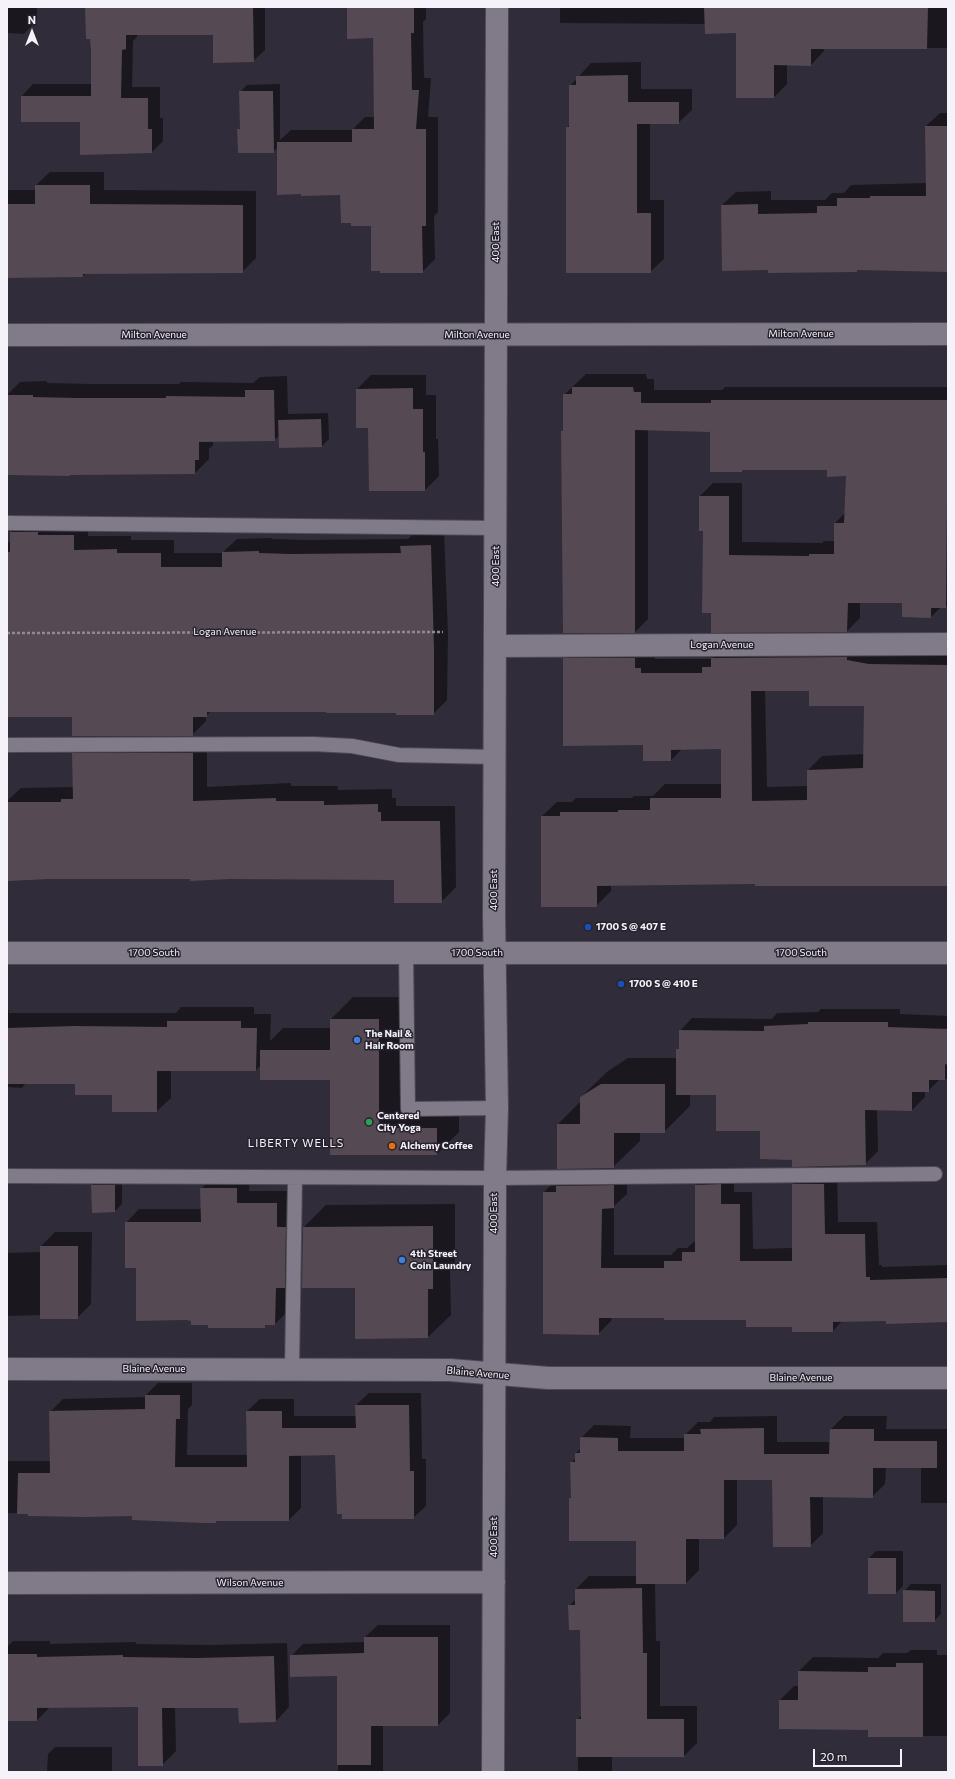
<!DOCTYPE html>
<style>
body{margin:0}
#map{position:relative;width:955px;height:1779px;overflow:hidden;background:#312c39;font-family:Commissioner,sans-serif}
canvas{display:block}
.frame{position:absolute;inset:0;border:8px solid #f5f2fa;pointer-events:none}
.north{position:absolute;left:12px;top:12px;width:40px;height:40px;-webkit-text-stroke:3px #27232e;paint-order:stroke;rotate:0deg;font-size:11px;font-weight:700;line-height:16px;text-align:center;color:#f5f2fa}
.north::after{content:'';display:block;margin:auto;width:14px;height:18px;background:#f5f2fa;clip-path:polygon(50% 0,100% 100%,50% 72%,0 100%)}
.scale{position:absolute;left:813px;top:1749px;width:89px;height:18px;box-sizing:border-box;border:2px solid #f5f2fa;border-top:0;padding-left:5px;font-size:12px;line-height:14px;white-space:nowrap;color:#f5f2fa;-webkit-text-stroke:3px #27232e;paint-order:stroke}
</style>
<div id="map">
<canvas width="955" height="1779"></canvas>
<div class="frame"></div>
<div class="north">N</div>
<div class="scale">20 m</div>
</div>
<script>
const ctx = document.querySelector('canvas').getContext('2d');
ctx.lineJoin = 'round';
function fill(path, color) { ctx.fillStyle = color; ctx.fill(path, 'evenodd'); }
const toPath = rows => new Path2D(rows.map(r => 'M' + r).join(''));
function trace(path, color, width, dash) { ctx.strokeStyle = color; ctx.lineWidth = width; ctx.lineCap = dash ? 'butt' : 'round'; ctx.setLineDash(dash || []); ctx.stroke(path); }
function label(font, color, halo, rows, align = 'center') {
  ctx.font = font + ' Commissioner,sans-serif'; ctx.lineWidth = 3; ctx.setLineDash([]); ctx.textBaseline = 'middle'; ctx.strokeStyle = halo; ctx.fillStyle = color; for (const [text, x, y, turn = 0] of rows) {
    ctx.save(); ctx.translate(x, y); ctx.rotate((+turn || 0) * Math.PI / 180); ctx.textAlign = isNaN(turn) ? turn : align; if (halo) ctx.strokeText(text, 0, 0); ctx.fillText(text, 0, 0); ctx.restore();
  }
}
const shadow = toPath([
 [7,7,37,7,37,20,24,34,7,33],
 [86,7,265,7,265,50,253,61,214,34,137,34,137,37,133,41,132,87,160,87,160,118,163,118,163,141,152,152,22,96,33,84,92,84,92,50],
 [349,7,426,7,426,19,423,22,424,78,431,78,428,117,438,117,438,212,434,216,435,259,422,272,381,270,372,225,341,194,302,193,278,147,273,152,238,130,241,127,240,92,247,85,280,84,280,140,291,130,352,130,365,117,375,117,373,37],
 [551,7,948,7,948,48,824,48,824,51,811,65,787,64,787,84,774,97,737,32,706,24,560,23,560,8],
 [641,62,641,89,692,89,692,110,678,123,650,123,650,200,664,200,664,259,650,272,567,128,570,124,570,86,591,63],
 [940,113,948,113,948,270,858,270,856,271,769,269,722,205,736,192,771,191,771,200,825,200,832,193,844,193,851,185,927,183,926,126],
 [50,172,104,172,104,190,256,191,256,258,242,272,86,273,83,276,7,277,7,190,36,190,36,185],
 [586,374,646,374,647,379,654,379,654,390,722,390,725,387,948,387,948,605,946,607,941,607,931,617,903,602,860,602,860,618,847,631,712,612,700,496,713,483,742,483,742,542,822,543,824,541,835,541,835,523,846,512,847,475,828,469,743,469,741,471,711,431,648,429,648,619,635,632,562,469,564,395],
 [371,375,426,375,426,395,436,395,436,439,438,439,439,476,425,490,369,427,357,389],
 [287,376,288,414,328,413,329,439,322,446,280,435,274,440,213,441,213,445,209,449,209,459,195,473,7,474,7,395,20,382,47,381,47,383,92,384,179,384,181,382,253,383,260,377],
 [25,518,88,522,88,536,131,536,131,540,174,540,174,553,222,553,237,539,272,538,272,539,305,540,408,539,415,532,444,531,448,634,447,700,433,714,327,711,211,711,206,716,206,721,192,735,73,716,7,716,7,544,11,540,11,532],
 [726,643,948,650,948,885,756,883,611,885,611,891,596,906,542,816,557,802,572,802,576,798,632,798,634,796,653,796,665,784,722,784,722,748,682,749,671,760,644,744,564,659,579,644,655,654,655,659,712,659],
 [765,690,810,690,865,705,865,754,822,756,808,770,808,786,767,787],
 [207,738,207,787,291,783,291,786,338,786,338,790,392,789,392,798,396,798,396,806,455,806,456,887,441,902,395,879,191,878,7,871,7,801,21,788,74,787,73,754,89,739],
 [353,997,401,997,401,1107,459,1107,459,1132,437,1154,331,1154,331,1079,261,1065,256,1070,171,1070,171,1098,157,1111,114,1111,114,1094,76,1083,26,1083,22,1088,7,1087,7,1010,9,1010,9,1013,176,1013,181,1007,254,1007,254,1014,271,1014,270,1041,283,1028,331,1028,331,1019],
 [821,1009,900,1009,900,1014,948,1016,948,1079,940,1079,928,1091,925,1091,925,1097,912,1110,877,1109,878,1151,865,1164,793,1159,717,1094,690,1094,690,1106,664,1132,640,1132,640,1141,613,1167,558,1124,581,1101,581,1097,608,1071,628,1058,677,1058,677,1050,680,1047,680,1031,692,1018,772,1019,777,1013,818,1012],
 [806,1171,837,1171,838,1222,877,1222,879,1265,882,1265,882,1267,947,1265,948,1257,948,1321,843,1320,833,1331,747,1319,612,1317,611,1321,598,1334,544,1192,557,1179,627,1173,627,1194,614,1206,614,1255,671,1255,678,1248,687,1248,696,1240,696,1185,709,1172,734,1172,734,1192,752,1192,753,1249,793,1248,793,1184],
 [250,1175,249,1191,290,1191,288,1311,275,1324,267,1324,264,1327,209,1324,192,1320,137,1267,126,1223,139,1209,201,1209,201,1189,214,1176],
 [99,1178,122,1179,122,1204,115,1211,92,1185],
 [455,1204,455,1265,450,1270,451,1315,428,1337,304,1227,326,1205],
 [55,1232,92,1232,91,1304,77,1318,41,1315,7,1316,7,1253,41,1252,41,1246],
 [158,1383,192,1383,192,1405,188,1409,187,1455,248,1455,247,1411,260,1399,294,1399,294,1416,357,1416,356,1405,369,1393,421,1393,422,1459,426,1459,426,1506,413,1518,336,1454,301,1455,301,1508,289,1520,217,1520,216,1522,133,1515,7,1513,7,1461,51,1461,50,1412,63,1399,146,1397,146,1395],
 [777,1416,777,1442,830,1442,831,1429,844,1416,887,1416,886,1429,948,1429,948,1503,921,1503,921,1467,886,1467,885,1484,872,1497,823,1496,823,1533,810,1546,773,1479,737,1479,737,1525,724,1538,699,1538,699,1570,686,1583,655,1583,656,1641,660,1641,660,1706,697,1706,697,1743,684,1756,612,1756,612,1772,578,1772,578,1719,582,1715,581,1629,569,1606,576,1599,576,1589,589,1576,637,1576,637,1540,570,1498,572,1496,571,1463,576,1458,576,1453,581,1448,581,1438,594,1425,631,1426,630,1438,685,1438,685,1435,698,1422,710,1422,714,1417],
 [876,1551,903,1551,903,1586,896,1593,869,1593,869,1558],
 [911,1584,941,1584,941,1614,934,1621,904,1591],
 [378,1625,450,1625,450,1713,438,1725,383,1725,383,1772,292,1772,338,1771,338,1675,291,1656,303,1644,365,1642,365,1637],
 [13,1641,50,1641,50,1644,136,1642,136,1644,211,1645,287,1643,289,1707,276,1721,239,1707,175,1707,176,1751,162,1765,139,1706,50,1707,37,1720,7,1720,7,1647],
 [911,1650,937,1650,937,1655,948,1655,948,1736,869,1736,869,1729,780,1700,794,1686,799,1686,799,1671,813,1657,878,1658,883,1653,907,1653],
 [55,1747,112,1747,112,1772,47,1772,48,1754]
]);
const building = toPath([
 [85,7,253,7,254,62,213,63,213,35,126,35,126,49,122,50,121,98,148,98,148,129,152,129,152,153,80,155,80,122,21,122,21,96,91,96,91,50,90,39,86,39],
 [347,7,414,7,414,33,411,33,412,90,419,90,416,129,426,129,426,226,422,226,423,273,380,273,380,271,371,271,371,226,351,226,351,223,341,223,340,195,301,196,301,194,277,195,277,142,352,142,352,129,374,129,373,38,347,39],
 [704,7,928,7,927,49,811,49,811,66,774,65,774,98,736,98,736,33,705,34],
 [628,75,628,102,679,102,679,124,637,124,637,213,651,213,651,273,566,273,566,127,569,127,569,85,576,85,576,76],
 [239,91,273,91,274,153,238,153,237,129,240,129],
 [925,126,948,126,948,272,857,270,857,272,768,273,768,270,722,271,721,205,758,204,758,214,817,213,817,206,837,206,837,198,870,198,870,196,926,196],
 [35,185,90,185,90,204,243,205,243,273,83,274,83,277,7,278,7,204,35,204],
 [572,387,633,387,634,392,641,392,641,403,711,403,711,400,948,400,946,608,931,608,931,618,902,617,902,603,848,603,847,632,711,633,711,613,702,613,703,531,699,531,699,496,729,496,729,555,809,556,809,554,834,554,834,523,844,523,846,476,827,477,827,470,742,470,742,472,710,472,710,432,635,430,635,633,563,633,561,431,563,431,563,394,572,394],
 [413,388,413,409,423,409,423,452,425,452,425,491,369,491,368,428,356,428,356,389],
 [245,390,274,390,275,441,199,442,199,460,195,460,195,474,70,475,70,476,7,475,7,395,33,395,33,397,77,398,166,398,166,396,245,397],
 [321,419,322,447,279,448,278,420],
 [10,532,38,532,38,535,74,535,74,550,117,549,117,553,161,553,161,567,222,567,222,552,259,551,259,553,290,554,401,553,400,546,431,545,434,649,434,715,396,715,396,713,326,713,326,712,207,712,207,717,193,717,193,736,72,736,72,717,7,717,7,552,10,552],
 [847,657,847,660,869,664,948,665,948,886,755,886,755,884,597,886,597,907,541,907,541,816,560,816,560,812,618,812,618,810,650,810,650,798,721,798,721,749,671,750,671,761,643,761,643,745,563,746,563,658,635,658,635,668,641,668,641,673,702,673,702,667,711,667,711,658],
 [751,691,809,691,809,706,864,706,863,768,807,770,807,800,752,801],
 [72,753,193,753,193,801,276,798,276,801,324,801,324,805,378,804,378,812,381,812,381,821,440,821,442,903,394,903,394,880,230,879,190,881,190,879,49,879,8,881,7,802,61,802,61,799,73,799],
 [330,1019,379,1019,379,1128,437,1128,437,1155,330,1155,330,1080,260,1080,260,1050,330,1050],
 [167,1021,241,1021,241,1028,257,1028,256,1071,157,1071,157,1112,112,1112,112,1095,75,1095,75,1084,7,1084,7,1028,74,1026,167,1027],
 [808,1022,888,1022,888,1027,948,1029,948,1065,945,1064,945,1080,929,1080,929,1092,912,1092,912,1111,865,1110,866,1165,792,1167,792,1160,760,1159,760,1131,716,1131,716,1095,676,1095,676,1049,679,1049,679,1030,764,1031,764,1026,808,1024],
 [601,1084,665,1084,665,1133,614,1133,614,1168,557,1169,557,1124,580,1124,580,1097],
 [721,1184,721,1204,740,1204,740,1261,792,1261,792,1184,824,1184,825,1234,865,1234,866,1277,870,1277,870,1280,948,1278,948,1322,886,1324,886,1321,833,1322,833,1332,792,1332,792,1327,746,1327,746,1320,664,1320,664,1318,599,1318,599,1335,543,1334,543,1192,556,1192,556,1186,614,1185,614,1208,602,1209,601,1268,664,1268,664,1261,682,1261,682,1252,695,1252,695,1185],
 [91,1185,115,1185,115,1212,92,1213],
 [200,1188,237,1188,237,1203,277,1203,277,1227,286,1227,285,1288,276,1288,275,1325,265,1325,265,1328,208,1328,208,1325,191,1325,191,1321,186,1320,136,1321,136,1268,125,1268,125,1222,201,1222],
 [433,1226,433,1289,428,1289,428,1338,355,1339,355,1288,302,1288,303,1227],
 [40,1246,78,1246,78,1319,40,1319],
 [145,1395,180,1395,180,1419,176,1419,175,1467,247,1467,246,1411,282,1411,282,1428,356,1428,355,1405,409,1405,410,1471,414,1471,414,1519,342,1519,342,1514,337,1514,335,1455,289,1456,289,1521,216,1521,216,1523,203,1523,132,1520,132,1516,86,1517,28,1516,28,1514,17,1514,18,1473,50,1473,49,1411,145,1409],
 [764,1428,764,1454,829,1454,830,1429,874,1429,874,1441,937,1441,937,1468,873,1468,873,1498,810,1497,811,1547,773,1547,772,1480,724,1480,724,1539,686,1539,686,1584,636,1584,636,1541,569,1541,569,1498,571,1498,570,1462,575,1462,575,1453,580,1453,580,1437,618,1438,618,1451,684,1451,684,1434,701,1434,700,1429],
 [868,1558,896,1558,896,1594,868,1594],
 [642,1588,643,1653,647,1653,647,1719,684,1719,684,1757,576,1757,576,1719,581,1719,580,1630,569,1630,568,1605,575,1605,575,1589],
 [903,1590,935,1591,935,1622,903,1622],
 [364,1637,438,1637,438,1726,371,1726,371,1765,337,1765,337,1676,290,1677,290,1655,364,1653],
 [7,1654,37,1654,37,1657,123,1655,123,1657,197,1658,274,1656,276,1722,239,1723,238,1708,162,1708,163,1766,138,1766,138,1707,37,1708,37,1721,7,1721],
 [896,1663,923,1663,923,1737,868,1737,868,1730,779,1729,779,1700,798,1700,798,1671,868,1672,868,1667,896,1667]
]);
const path = toPath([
 [7,633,443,632]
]);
const service = toPath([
 [7,523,496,528],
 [7,745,313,744,352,746,399,755,495,757],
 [406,953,408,1109,497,1108],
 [7,1176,495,1178,935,1174],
 [292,1369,295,1178]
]);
const minor = toPath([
 [7,335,948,334],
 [495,646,948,644],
 [7,1369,450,1370,548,1378,948,1378],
 [7,1583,494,1582],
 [493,1772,495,1178,497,1108,494,914,497,7]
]);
const tertiary = toPath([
 [7,953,948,953]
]);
const markers = [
 [588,927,4,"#1a4fb4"],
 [621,984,4,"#1a4fb4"],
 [357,1040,4,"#3f7fe0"],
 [369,1122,4,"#2e9e5b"],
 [392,1146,4,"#e8710a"],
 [402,1260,4,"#3f7fe0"]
];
const streetNames = [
 ["400 East",496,242,-90],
 ["Milton Avenue",801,334],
 ["Milton Avenue",154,335],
 ["Milton Avenue",477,335],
 ["400 East",496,566,-90],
 ["Logan Avenue",225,632],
 ["Logan Avenue",722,645],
 ["400 East",494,890,-90],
 ["1700 South",154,953],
 ["1700 South",477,953],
 ["1700 South",801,953],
 ["400 East",494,1213,-90],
 ["Blaine Avenue",154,1369],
 ["Blaine Avenue",478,1373,5],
 ["Blaine Avenue",801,1378],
 ["400 East",494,1537,-90],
 ["Wilson Avenue",250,1583]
];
const poiNames = [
 ["1700 S @ 407 E",596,927],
 ["1700 S @ 410 E",629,984],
 ["The Nail &",365,1034],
 ["Hair Room",365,1046],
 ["Centered",377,1116],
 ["City Yoga",377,1128],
 ["Alchemy Coffee",400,1146],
 ["4th Street",410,1254],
 ["Coin Laundry",410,1266]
];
const neighbourhoodNames = [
 ["LIBERTY WELLS",296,1143]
];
fill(shadow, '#0007');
fill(building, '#554953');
trace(service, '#4e4a54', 16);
trace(minor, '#4e4a54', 24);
trace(tertiary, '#4e4a54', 24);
trace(path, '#8e8a94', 2.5, [3, 2]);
trace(service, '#807a89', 14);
trace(minor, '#807a89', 22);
trace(tertiary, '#807a89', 22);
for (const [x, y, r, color] of markers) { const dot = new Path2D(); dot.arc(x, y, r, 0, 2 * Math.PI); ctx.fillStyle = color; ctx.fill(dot); trace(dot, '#27232e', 1.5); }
label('10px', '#f5f2fa', '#27232e', streetNames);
label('bold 10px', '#f5f2fa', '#27232e', poiNames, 'left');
ctx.letterSpacing = '1px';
label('11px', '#f5f2fa', '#27232e', neighbourhoodNames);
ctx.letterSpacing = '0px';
</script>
